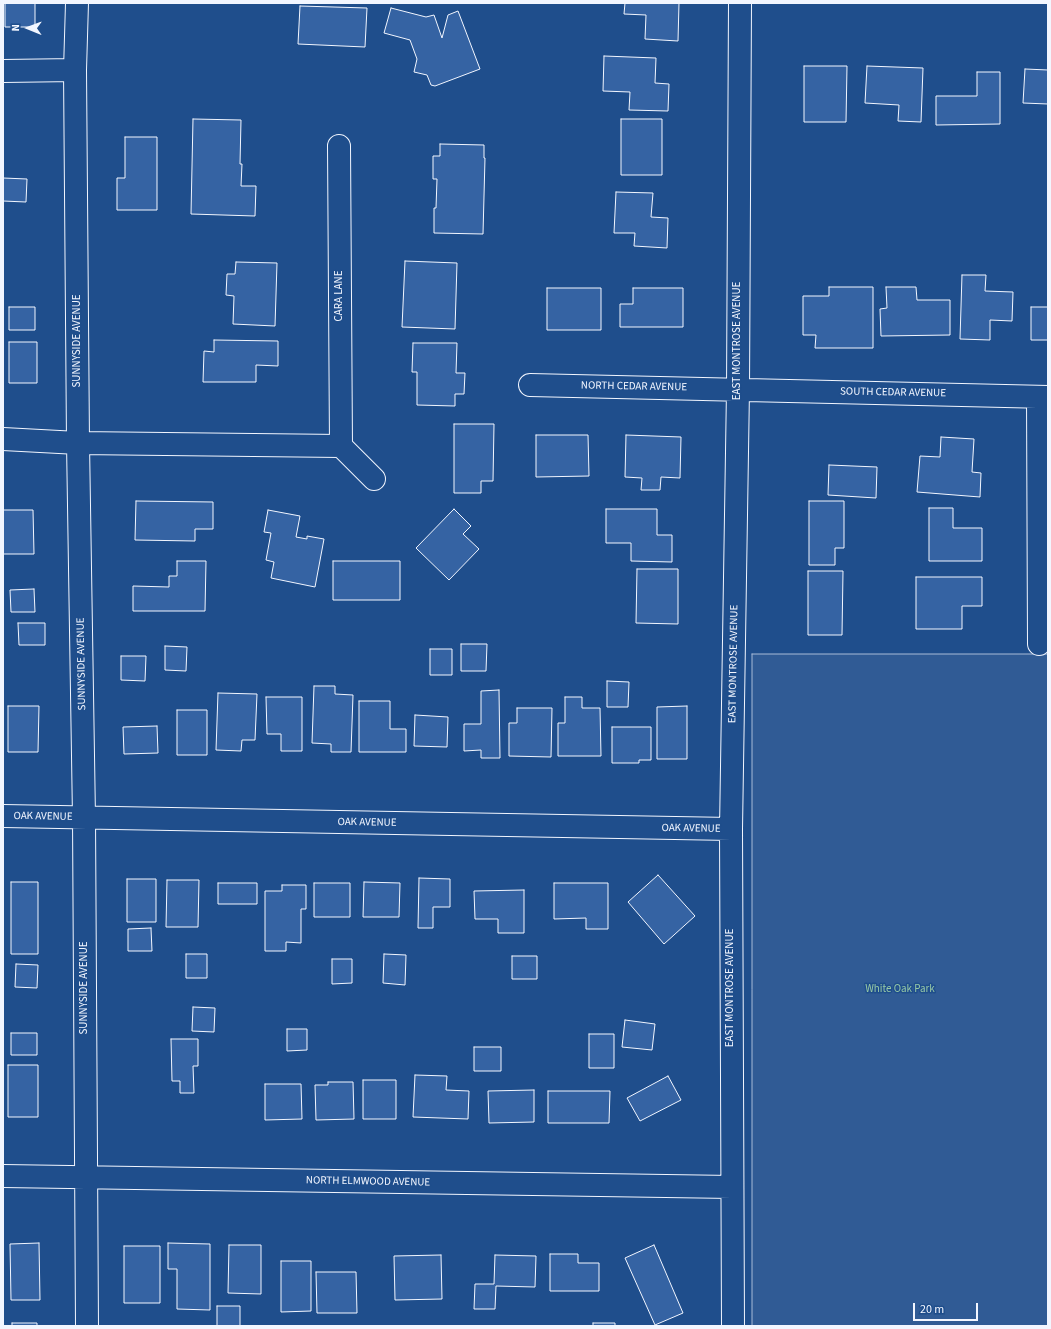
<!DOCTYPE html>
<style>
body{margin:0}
#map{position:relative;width:1051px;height:1329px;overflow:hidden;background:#1f4e8c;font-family:"Source Sans 3",sans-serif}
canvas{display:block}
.frame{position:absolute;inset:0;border:4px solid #f2f6ff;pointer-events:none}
.north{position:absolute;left:8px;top:8px;width:40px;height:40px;-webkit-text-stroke:3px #1f4e8c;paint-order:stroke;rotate:271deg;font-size:11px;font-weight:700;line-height:16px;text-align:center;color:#f2f6ff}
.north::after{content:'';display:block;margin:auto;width:14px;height:18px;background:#f2f6ff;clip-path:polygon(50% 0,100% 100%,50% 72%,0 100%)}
.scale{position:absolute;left:913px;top:1303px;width:65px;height:18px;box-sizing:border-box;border:2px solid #f2f6ff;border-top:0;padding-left:5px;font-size:12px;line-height:14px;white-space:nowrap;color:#f2f6ff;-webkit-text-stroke:3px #1f4e8c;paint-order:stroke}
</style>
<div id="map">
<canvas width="1051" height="1329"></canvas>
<div class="frame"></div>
<div class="north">N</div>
<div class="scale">20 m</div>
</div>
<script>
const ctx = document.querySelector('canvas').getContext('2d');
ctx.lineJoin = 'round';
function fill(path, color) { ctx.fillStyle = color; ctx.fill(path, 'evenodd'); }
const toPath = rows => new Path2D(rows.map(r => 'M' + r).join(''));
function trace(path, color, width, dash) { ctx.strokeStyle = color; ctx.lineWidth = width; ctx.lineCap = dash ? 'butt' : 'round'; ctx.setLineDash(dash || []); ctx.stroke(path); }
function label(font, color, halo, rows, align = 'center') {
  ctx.font = font + ' "Source Sans 3",sans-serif'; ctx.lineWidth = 3; ctx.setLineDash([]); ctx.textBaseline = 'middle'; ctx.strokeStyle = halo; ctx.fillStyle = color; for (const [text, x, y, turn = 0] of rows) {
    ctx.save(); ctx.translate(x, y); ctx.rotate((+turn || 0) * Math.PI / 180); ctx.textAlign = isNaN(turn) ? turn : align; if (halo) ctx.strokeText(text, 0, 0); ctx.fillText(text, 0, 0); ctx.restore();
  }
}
const built = toPath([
 [752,654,1048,654,1048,1326,752,1326,752,654]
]);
const building = toPath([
 [5,3,35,3,35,27,5,27,5,3],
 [625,3,679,3,678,41,645,39,646,15,624,14,625,3],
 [300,6,367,8,365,47,298,44,300,6],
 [391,8,426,17,434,15,442,38,448,15,458,11,480,69,435,86,431,85,427,75,414,72,417,59,410,40,384,33,391,8],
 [604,56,656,58,655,83,669,84,668,111,629,110,630,92,603,91,604,56],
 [804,66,847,66,846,122,804,122,804,66],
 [867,66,923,68,921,122,898,121,899,105,865,103,867,66],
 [1025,69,1048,70,1048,104,1023,103,1025,69],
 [977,72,1000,72,1000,124,936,125,936,96,977,96,977,72],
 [193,119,241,120,240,164,242,164,241,186,256,186,255,216,191,214,193,119],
 [621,119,662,119,662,175,621,175,621,119],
 [125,137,157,137,157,210,117,210,117,178,125,178,125,137],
 [440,144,484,145,484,158,485,158,483,234,434,233,434,208,436,208,437,179,433,179,433,156,440,156,440,144],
 [3,178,27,179,26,202,3,201,3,178],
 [616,192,653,193,651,217,668,218,667,248,634,246,635,233,614,233,616,192],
 [405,261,457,263,455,329,402,327,405,261],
 [236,262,277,263,275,326,233,324,234,296,226,295,227,274,235,274,236,262],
 [962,275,986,275,985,291,1013,292,1012,321,990,320,990,340,960,339,962,275],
 [829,287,873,287,873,348,815,348,816,335,803,335,803,296,829,296,829,287],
 [886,287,916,287,917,300,950,300,950,335,881,336,880,309,887,308,886,287],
 [547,288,601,288,601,330,547,330,547,288],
 [633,288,683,288,683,327,620,327,620,304,633,304,633,288],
 [9,307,35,307,35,330,9,330,9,307],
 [1031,307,1048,307,1048,340,1031,340,1031,307],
 [214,340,278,341,278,366,256,365,256,382,203,382,204,351,214,352,214,340],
 [9,342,37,342,37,383,9,383,9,342],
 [413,343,457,343,456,373,465,373,464,394,455,394,455,406,417,405,417,372,412,372,413,343],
 [454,424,494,424,493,481,481,481,481,493,454,493,454,424],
 [536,435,588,435,589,476,536,477,536,435],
 [626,435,681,437,680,478,661,477,660,490,641,490,642,478,625,477,626,435],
 [941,437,974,439,972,472,981,473,980,497,917,492,920,456,940,457,941,437],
 [829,465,877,467,876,498,828,495,829,465],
 [136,501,213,502,213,529,195,529,195,541,135,540,136,501],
 [809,501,844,501,844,548,835,548,835,565,809,565,809,501],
 [929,508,953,508,953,528,982,528,982,561,929,561,929,508],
 [454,509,471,526,463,534,479,549,449,580,416,548,454,509],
 [606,509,657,509,657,535,672,535,672,562,631,561,631,543,606,543,606,509],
 [3,510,33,510,34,554,3,554,3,510],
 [268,510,300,516,296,537,307,539,307,536,324,539,315,587,271,578,274,562,266,560,271,533,264,532,268,510],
 [177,561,206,561,205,611,133,611,133,586,169,587,169,576,177,576,177,561],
 [333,561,400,561,400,600,333,600,333,561],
 [637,569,678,569,678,624,636,623,637,569],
 [808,571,843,571,842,635,808,635,808,571],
 [916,577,982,577,982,606,962,606,962,629,916,629,916,577],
 [34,589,35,612,11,612,10,590,34,589],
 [18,623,45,623,45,645,19,645,18,623],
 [461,644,487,644,486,671,461,671,461,644],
 [165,646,187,647,186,671,165,670,165,646],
 [430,649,452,649,452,675,430,675,430,649],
 [121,656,146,656,145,681,121,680,121,656],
 [607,681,629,682,628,707,607,707,607,681],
 [314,686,335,686,335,694,353,695,351,752,331,752,331,744,312,743,314,686],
 [499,690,500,758,481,758,481,750,464,751,464,724,481,724,481,691,499,690],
 [218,693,257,694,255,740,242,740,241,751,216,750,218,693],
 [266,697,302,697,302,751,281,751,281,734,267,734,266,697],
 [565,697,582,697,582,708,600,708,601,756,558,756,558,723,565,723,565,697],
 [359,701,390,701,390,729,406,729,406,752,359,752,359,701],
 [8,706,39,706,38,752,8,752,8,706],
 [687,706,687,759,657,759,657,707,687,706],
 [517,708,552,708,551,757,509,756,509,723,517,723,517,708],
 [177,710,207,710,207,755,177,755,177,710],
 [415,715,448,717,447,747,414,746,415,715],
 [157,726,158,753,124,754,123,727,157,726],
 [612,727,651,727,651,760,639,760,639,763,612,763,612,727],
 [658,875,695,916,664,944,628,902,658,875],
 [419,878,450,879,450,907,433,907,433,928,418,928,419,878],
 [127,879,156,879,156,922,127,922,127,879],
 [167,880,199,880,198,927,166,927,167,880],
 [11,882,38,882,38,954,11,954,11,882],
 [364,882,400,883,399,917,363,917,364,882],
 [218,883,257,883,257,904,218,904,218,883],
 [314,883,350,883,350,917,314,917,314,883],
 [554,883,608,883,608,929,586,929,586,918,554,919,554,883],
 [282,885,306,885,306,909,301,909,301,943,286,942,286,951,265,951,265,891,282,891,282,885],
 [524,890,524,933,498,933,498,919,475,919,474,891,524,890],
 [151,928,152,951,128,951,128,929,151,928],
 [186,954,207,954,207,978,186,978,186,954],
 [384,954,406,955,405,985,383,983,384,954],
 [512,956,537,956,537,979,512,979,512,956],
 [332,959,352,959,352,983,332,984,332,959],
 [16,964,38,965,37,988,15,987,16,964],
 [193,1007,215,1008,214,1032,192,1031,193,1007],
 [625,1020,655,1024,652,1050,622,1047,625,1020],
 [287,1029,307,1029,307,1050,287,1051,287,1029],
 [11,1033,37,1033,37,1055,11,1055,11,1033],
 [589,1034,614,1034,614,1068,589,1068,589,1034],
 [171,1039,198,1039,198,1066,193,1066,194,1093,180,1093,180,1081,172,1081,171,1039],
 [474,1047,501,1047,501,1071,474,1071,474,1047],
 [8,1065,38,1065,38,1117,8,1117,8,1065],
 [415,1075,447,1076,446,1090,469,1091,468,1119,413,1117,415,1075],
 [668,1076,681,1100,640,1121,627,1098,668,1076],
 [363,1080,396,1080,396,1119,363,1119,363,1080],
 [328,1082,353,1082,354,1119,316,1120,315,1085,328,1085,328,1082],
 [265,1084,301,1084,302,1119,265,1120,265,1084],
 [534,1090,534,1122,489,1123,488,1091,534,1090],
 [548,1091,610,1091,609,1123,548,1123,548,1091],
 [39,1243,40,1300,11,1300,10,1244,39,1243],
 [168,1243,210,1244,210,1310,177,1309,177,1269,168,1269,168,1243],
 [229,1245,261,1245,261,1294,228,1293,229,1245],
 [654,1245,683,1313,655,1325,625,1258,654,1245],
 [124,1246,160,1246,160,1303,124,1303,124,1246],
 [550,1254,578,1254,578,1263,599,1263,599,1291,550,1291,550,1254],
 [441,1255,442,1299,395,1300,394,1256,441,1255],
 [495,1255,536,1256,535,1287,496,1286,495,1309,474,1309,475,1284,494,1284,495,1255],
 [281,1261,311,1261,311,1311,281,1312,281,1261],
 [316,1272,356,1272,357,1313,317,1313,316,1272],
 [217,1306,240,1306,240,1326,217,1326,217,1306],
 [12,1323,37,1323,37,1326,12,1326,12,1323],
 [593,1323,615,1323,615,1326,593,1326,593,1323]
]);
const minor = toPath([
 [77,3,75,70,78,443,84,818,87,1326],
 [3,71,75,70],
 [339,146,341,446],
 [530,385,1048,397],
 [1038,397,1039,644],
 [3,439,78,443,341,446,374,479],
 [3,816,731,829],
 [3,1176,732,1187],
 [733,1326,731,829,738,389,740,3]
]);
const streetNames = [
 ["CARA LANE",340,296,-90],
 ["SUNNYSIDE AVENUE",78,341,-90],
 ["EAST MONTROSE AVENUE",738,341,-90],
 ["NORTH CEDAR AVENUE",634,387,1],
 ["SOUTH CEDAR AVENUE",893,393,1],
 ["SUNNYSIDE AVENUE",82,664,-91],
 ["EAST MONTROSE AVENUE",734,664,-89],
 ["OAK AVENUE",43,817,1],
 ["OAK AVENUE",367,823,1],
 ["OAK AVENUE",691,829,1],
 ["SUNNYSIDE AVENUE",85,988,-90],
 ["EAST MONTROSE AVENUE",731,988,-90],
 ["NORTH ELMWOOD AVENUE",368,1182,1]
];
const parkNames = [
 ["White Oak Park",900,990]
];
fill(built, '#305b95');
trace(built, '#a8bbd7', 1);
fill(building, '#3563a3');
trace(building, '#f2f6ff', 1);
trace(minor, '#f2f6ff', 24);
trace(minor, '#1f4e8c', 22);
label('11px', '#f2f6ff', '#1f4e8c', streetNames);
label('11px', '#97c8a6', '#1f4e8c', parkNames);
</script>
